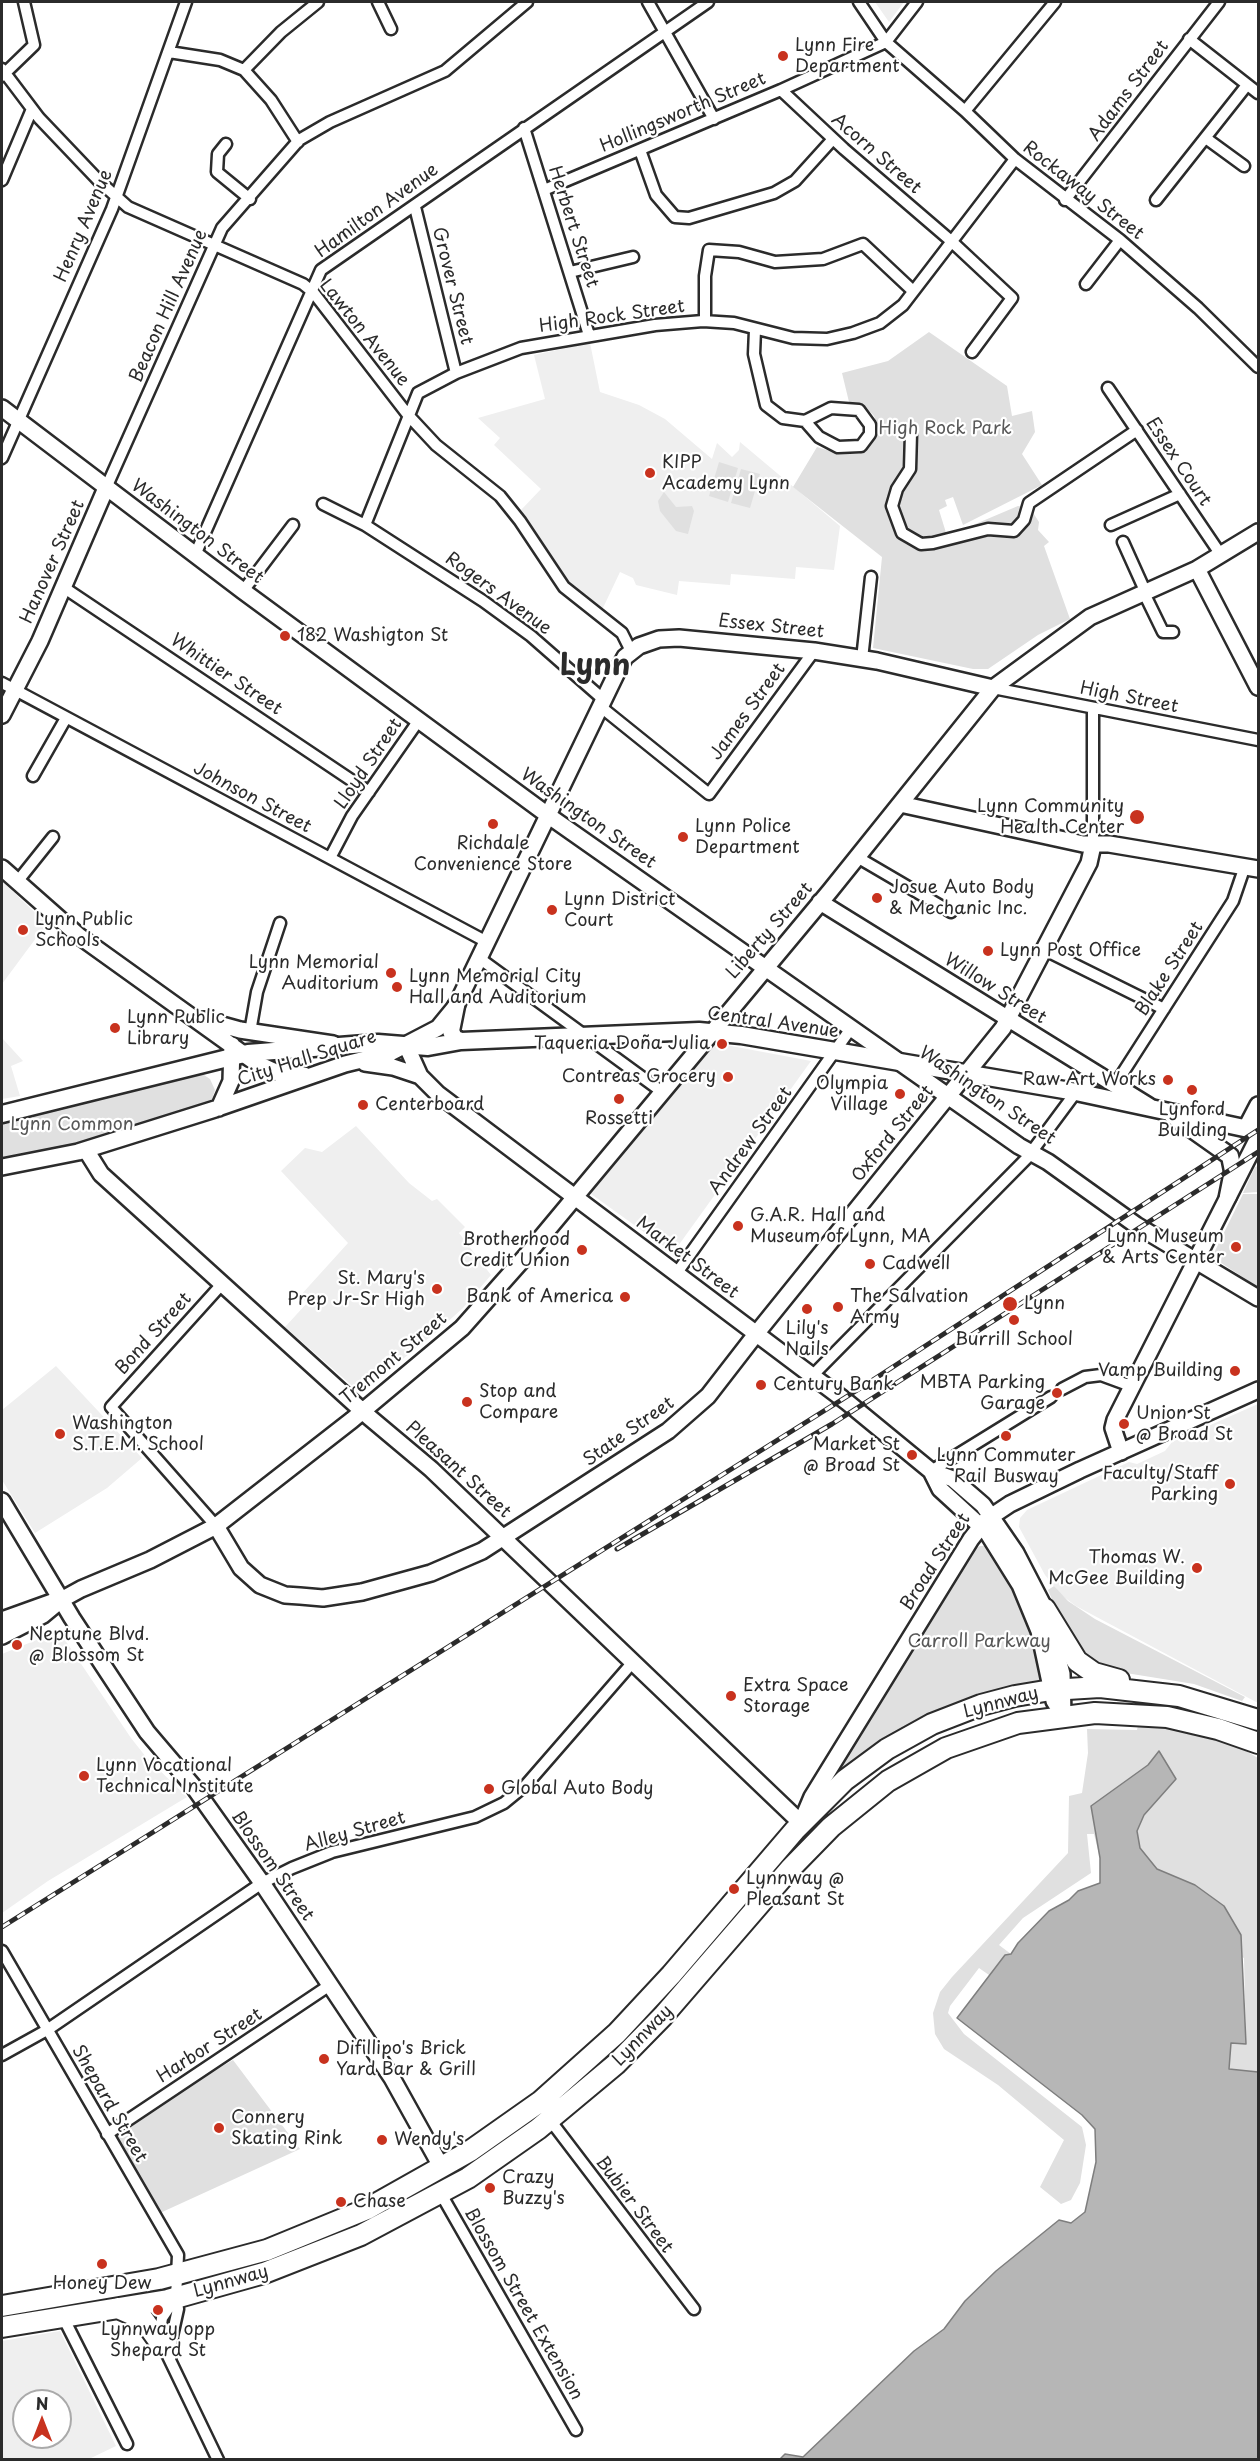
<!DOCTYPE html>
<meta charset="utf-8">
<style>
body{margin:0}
#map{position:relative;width:1260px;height:2461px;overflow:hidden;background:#fff;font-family:"Playpen Sans",sans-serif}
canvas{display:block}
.frame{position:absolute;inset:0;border:3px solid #2b2b2b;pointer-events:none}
.north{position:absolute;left:12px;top:2389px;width:60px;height:60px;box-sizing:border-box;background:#fff;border:2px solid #aaa;border-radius:50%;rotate:0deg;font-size:16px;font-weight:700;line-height:24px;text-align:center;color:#2b2b2b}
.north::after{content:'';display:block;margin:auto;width:21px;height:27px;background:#c8321e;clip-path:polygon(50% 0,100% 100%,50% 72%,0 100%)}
</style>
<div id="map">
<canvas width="1260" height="2461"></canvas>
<div class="frame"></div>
<div class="north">N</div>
</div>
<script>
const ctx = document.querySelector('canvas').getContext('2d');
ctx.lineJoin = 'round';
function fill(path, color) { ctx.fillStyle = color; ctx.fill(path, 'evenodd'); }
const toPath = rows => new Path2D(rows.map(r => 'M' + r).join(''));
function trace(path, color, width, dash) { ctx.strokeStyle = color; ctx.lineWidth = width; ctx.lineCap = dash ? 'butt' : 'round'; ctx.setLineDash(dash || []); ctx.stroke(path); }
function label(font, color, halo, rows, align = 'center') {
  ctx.font = font + ' "Playpen Sans",sans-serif'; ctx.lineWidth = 4.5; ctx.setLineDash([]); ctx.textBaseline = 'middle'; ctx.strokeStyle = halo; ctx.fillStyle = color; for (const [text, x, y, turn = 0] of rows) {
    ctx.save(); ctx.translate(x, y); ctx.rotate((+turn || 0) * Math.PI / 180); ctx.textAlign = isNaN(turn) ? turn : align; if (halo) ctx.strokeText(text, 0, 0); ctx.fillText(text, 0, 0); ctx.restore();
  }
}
const built = toPath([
 [875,2,904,2,889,22],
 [590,343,600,392,639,405,665,419,712,459,717,443,732,457,739,450,740,442,840,526,834,570,796,567,795,579,731,574,730,585,679,581,677,595,636,585,633,578,620,572,602,610,579,594,569,583,521,510,541,489,494,445,500,438,478,418,545,399,534,355],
 [2,881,49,926,39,934,2,984],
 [2,1038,23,1061,11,1066,20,1096,2,1099],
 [710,1042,811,1061,673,1253,587,1191],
 [356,1126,409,1183,432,1201,437,1199,465,1227,459,1233,491,1275,463,1308,435,1333,363,1391,357,1390,285,1327,307,1303,300,1296,348,1243,281,1171,305,1148,322,1152],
 [56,1366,142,1458,107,1488,35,1533,2,1480,2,1410],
 [1258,1404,1258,1703,1076,1606,1060,1594,1045,1575,1019,1527,1020,1518,1027,1510,1129,1462,1137,1464,1165,1451,1172,1442],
 [51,1634,65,1640,131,1738,146,1757,187,1797,48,1881,2,1913,2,1654],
 [60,2331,116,2446,89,2459,2,2459,2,2341],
 [24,2401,60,2401,60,2437,24,2437]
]);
const green = toPath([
 [929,332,1007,386,1012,416,1032,411,1035,432,1022,454,1042,485,963,525,953,497,945,500,947,506,939,510,947,536,1018,506,1030,508,1039,522,1038,530,1049,542,1044,546,1070,619,1038,635,988,669,973,669,873,648,882,557,793,487,817,447,840,454,859,454,869,447,875,438,877,427,874,416,865,406,849,402,842,373,888,361],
 [719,462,738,468,728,502,709,496],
 [741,469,760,474,750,508,731,503],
 [664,492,676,507,692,506,694,511,688,534,676,531,660,511,658,501],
 [201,1073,210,1079,215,1090,212,1099,204,1105,80,1143,2,1159,2,1123],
 [1258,1166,1258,1192,1243,1193,1255,1167],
 [1243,1194,1258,1194,1258,1287,1212,1257],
 [980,1546,987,1546,1013,1585,1029,1621,1042,1681,1014,1689,818,1798,888,1691,972,1551],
 [1054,1586,1068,1601,1095,1619,1245,1697,1242,1701,1194,1684,1101,1669,1073,1648,1048,1590],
 [1138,1725,1191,1731,1234,1744,1258,1758,1258,2072,1229,2070,1231,2043,1246,2044,1244,1958,1101,1881,1100,1858,1094,1834,1087,1834,1091,1873,1023,1918,999,1945,1011,1954,1018,1943,1042,1971,1096,2132,1082,2115,957,2018,989,1975,979,1968,950,2006,948,2013,964,2034,1082,2127,1086,2145,1080,2183,1071,2200,1061,2204,1040,2187,1064,2140,998,2085,944,2049,935,2034,933,2013,940,1992,952,1977,1068,1853,1069,1796,1082,1793,1088,1753,1087,1729,1137,1730],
 [233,2060,300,2149,160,2213,112,2130]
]);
const water = toPath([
 [1159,1751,1176,1779,1144,1815,1137,1831,1140,1848,1157,1869,1195,1885,1224,1906,1241,1935,1246,2044,1231,2043,1229,2069,1258,2072,1258,2459,780,2459,785,2454,803,2457,914,2351,944,2329,965,2301,996,2271,1059,2220,1071,2223,1085,2212,1096,2162,1095,2129,1082,2115,957,2018,1005,1955,1011,1954,1018,1943,1049,1911,1069,1900,1078,1891,1100,1883,1100,1858,1091,1806,1148,1765,1159,1751]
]);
const street = toPath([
 [378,2,391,29],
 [648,2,714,119],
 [859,2,886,42,965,111,1015,159,1120,240,1198,308,1258,367],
 [1189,39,1258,93],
 [169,52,220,60,244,70,271,100,298,142],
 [2,69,39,118,100,182,128,207,303,284,313,292,408,415,436,445,500,496,520,521,564,587,622,633,631,651],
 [244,70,281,32,318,2],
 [2,76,34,45,24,2],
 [781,90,844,149,950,240,1012,298,972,352],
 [965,111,1055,2],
 [524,128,589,335],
 [1207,139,1244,166],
 [226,144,218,154,217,172,250,199],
 [640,150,656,195,675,217,689,218,774,193,795,181,833,139],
 [2,180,32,109],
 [544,190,781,90,886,42,917,2],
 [1065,200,1219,2],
 [1156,200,1247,85],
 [415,207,456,373],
 [570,272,633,257],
 [1086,284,1120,240],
 [705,321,705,276,709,250,739,252,775,262,823,259,863,244,912,290],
 [755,330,754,354,766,405,783,418,805,421,819,437,838,447,861,446,870,434,870,425,859,410,831,408,805,421],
 [1108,388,1221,555],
 [911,433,910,469,897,489,892,506,902,533,921,544,933,543,988,529,1014,531,1024,520,1029,503,1137,430],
 [2,458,112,209,186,2],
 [106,488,222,228,299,140,330,122,445,71,527,2],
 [323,504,365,525,483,601,531,636,604,700],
 [365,525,418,393,456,373,521,348,655,325,703,321,734,323,793,338,827,339,853,333,880,323,903,305,1015,159],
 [1111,525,1180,494],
 [1123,542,1146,593],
 [195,555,321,270,708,2],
 [63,587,369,792],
 [243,591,293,525],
 [1144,593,1163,632,1173,632],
 [862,659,871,577],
 [2,683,487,942],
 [993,688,1258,740],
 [601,707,709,794,814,651],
 [1093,708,1093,845],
 [33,776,66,718],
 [857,857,951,912],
 [330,858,352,816,419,720],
 [17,882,53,837],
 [1045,950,1164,1009],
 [479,958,661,1091],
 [250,1032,257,992,280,923],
 [1115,1085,1233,901,1245,866],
 [676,1274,852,1027],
 [812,1376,1027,1158,1076,1092,1089,1086,1090,1070],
 [1062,1389,1085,1377,1101,1375,1131,1386],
 [931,1471,1051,1397],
 [216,1526,111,1407,222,1284],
 [2,1951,178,2255,176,2298,178,2309,172,2336,170,2359],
 [2,2055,47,2030,262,1883,292,1868,332,1852,475,1817,504,1803,526,1785,633,1662],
 [550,2120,694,2309],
 [107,2134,330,1985],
 [441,2194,576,2430],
 [63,2317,127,2444],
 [159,2338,162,2318,174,2300],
 [167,2354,218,2460]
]);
const secondary = toPath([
 [2,408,243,591,549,816,1019,1146,1048,1162,1136,1225,1258,1298],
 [1197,569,1258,687],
 [2,715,40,641,106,488],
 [900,804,1083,844,1109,844,1258,869],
 [2,868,79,936,256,1063,278,1073,304,1075],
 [820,902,1149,1106],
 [204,1020,240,1030,333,1044],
 [406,1045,420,1076,438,1094,847,1402,931,1471,953,1479,983,1505,1016,1553,1045,1609,1062,1674,1063,1715],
 [365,1063,393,1067,420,1076],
 [219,1108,231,1081,232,1045],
 [1246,1128,1258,1105],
 [86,1150,101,1174,369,1417,431,1469,801,1823,812,1797,971,1539,986,1520,1010,1504,1080,1470,1258,1390],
 [2,1167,78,1152,215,1109,345,1064,390,1053,438,1028,456,1006,620,666,625,657,639,646,659,639,679,638,814,651,877,661,993,688],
 [1121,1452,1113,1428,1115,1420,1258,1138],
 [931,1471,940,1489,987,1532,1020,1585,1039,1631,1054,1701,1063,1715],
 [2,1501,72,1618,147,1732,193,1786,262,1883,392,2078,442,2168],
 [216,1526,241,1568,260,1585,285,1595,300,1596,323,1598,362,1592,431,1573,482,1551,668,1431,708,1396,756,1334,1003,1028,1089,863,1093,845],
 [2,1620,52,1602],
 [2,1636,43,1615,61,1600,81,1589,150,1560,216,1526,352,1420,462,1328,525,1257,830,891,993,688,1090,617,1197,569,1258,532]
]);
const primary = toPath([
 [456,1006,451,1031,454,1038,461,1041],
 [2,1114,248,1053,378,1043,428,1047,461,1041,699,1031,741,1035,1076,1092,1258,1131],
 [1172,1115,1230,1156,1233,1171,1228,1196]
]);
const highway = toPath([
 [1045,1609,1077,1661,1094,1673,1119,1680],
 [2,2306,159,2279,267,2250,367,2209,470,2151,541,2101,617,2033,671,1975,795,1830,845,1780,887,1749,932,1724,981,1705,1015,1696,1051,1690,1100,1687,1179,1696,1258,1720],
 [118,2308,143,2319,161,2344],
 [2,2327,168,2300,264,2273,361,2235,468,2178,538,2129,616,2064,663,2016,790,1869,831,1827,888,1781,946,1748,1018,1723,1095,1713,1167,1717,1218,1729,1258,1743]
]);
const rail = toPath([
 [617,1549,832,1424,1258,1152],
 [2,1927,862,1387,1258,1130]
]);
const markers = [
 [783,56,6,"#c8321e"],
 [650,473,6,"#c8321e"],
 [285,636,6,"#c8321e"],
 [1137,817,8,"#c8321e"],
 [493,824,6,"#c8321e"],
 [683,837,6,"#c8321e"],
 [877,898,6,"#c8321e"],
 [552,910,6,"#c8321e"],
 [23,930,6,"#c8321e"],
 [988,951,6,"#c8321e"],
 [391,973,6,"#c8321e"],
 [397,987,6,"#c8321e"],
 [115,1028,6,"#c8321e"],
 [722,1044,6,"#c8321e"],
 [728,1077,6,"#c8321e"],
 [1168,1080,6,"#c8321e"],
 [1192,1090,6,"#c8321e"],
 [900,1094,6,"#c8321e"],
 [619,1099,6,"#c8321e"],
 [363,1105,6,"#c8321e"],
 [738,1226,6,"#c8321e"],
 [1236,1247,6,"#c8321e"],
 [582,1250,6,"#c8321e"],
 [870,1264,6,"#c8321e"],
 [437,1289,6,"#c8321e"],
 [625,1297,6,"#c8321e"],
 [1010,1304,8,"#c8321e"],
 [838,1307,6,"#c8321e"],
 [807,1309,6,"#c8321e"],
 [1014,1320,6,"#c8321e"],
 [1235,1371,6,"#c8321e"],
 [761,1385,6,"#c8321e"],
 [1057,1393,6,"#c8321e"],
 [467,1402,6,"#c8321e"],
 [1124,1424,6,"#c8321e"],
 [60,1434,6,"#c8321e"],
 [1006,1436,6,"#c8321e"],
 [912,1455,6,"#c8321e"],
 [1230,1484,6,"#c8321e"],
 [1197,1568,6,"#c8321e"],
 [17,1645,6,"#c8321e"],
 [731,1696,6,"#c8321e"],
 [84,1776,6,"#c8321e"],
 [489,1789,6,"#c8321e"],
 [734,1889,6,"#c8321e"],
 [324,2059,6,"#c8321e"],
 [219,2128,6,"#c8321e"],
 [382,2140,6,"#c8321e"],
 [490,2188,6,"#c8321e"],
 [341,2202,6,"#c8321e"],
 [102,2264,6,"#c8321e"],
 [158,2310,6,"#c8321e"]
];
const poiNames = [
 ["Lynn Fire",795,46],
 ["Department",795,67],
 ["KIPP",662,463],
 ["Academy Lynn",662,484],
 ["182 Washigton St",297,636],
 ["Lynn Community",1124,807,"right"],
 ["Health Center",1124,828,"right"],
 ["Lynn Police",695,827],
 ["Department",695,848],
 ["Richdale",493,844,"center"],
 ["Convenience Store",493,865,"center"],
 ["Josue Auto Body",889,888],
 ["& Mechanic Inc.",889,909],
 ["Lynn District",564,900],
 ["Court",564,921],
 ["Lynn Public",35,920],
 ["Schools",35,941],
 ["Lynn Post Office",1000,951],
 ["Lynn Memorial",379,963,"right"],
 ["Auditorium",379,984,"right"],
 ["Lynn Memorial City",409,977],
 ["Hall and Auditorium",409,998],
 ["Lynn Public",127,1018],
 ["Library",127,1039],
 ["Taqueria Doña Julia",710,1044,"right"],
 ["Contreas Grocery",716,1077,"right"],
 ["Raw Art Works",1156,1080,"right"],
 ["Olympia",888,1084,"right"],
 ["Village",888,1105,"right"],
 ["Centerboard",375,1105],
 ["Lynford",1192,1110,"center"],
 ["Building",1192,1131,"center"],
 ["Rossetti",619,1119,"center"],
 ["G.A.R. Hall and",750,1216],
 ["Museum of Lynn, MA",750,1237],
 ["Lynn Museum",1224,1237,"right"],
 ["& Arts Center",1224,1258,"right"],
 ["Brotherhood",570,1240,"right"],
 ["Credit Union",570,1261,"right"],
 ["Cadwell",882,1264],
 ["St. Mary's",425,1279,"right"],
 ["Prep Jr-Sr High",425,1300,"right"],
 ["Bank of America",613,1297,"right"],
 ["The Salvation",850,1297],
 ["Army",850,1318],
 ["Lynn",1024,1304],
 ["Lily's",807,1329,"center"],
 ["Nails",807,1350,"center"],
 ["Burrill School",1014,1340,"center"],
 ["Vamp Building",1223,1371,"right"],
 ["MBTA Parking",1045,1383,"right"],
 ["Garage",1045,1404,"right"],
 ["Century Bank",773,1385],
 ["Stop and",479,1392],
 ["Compare",479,1413],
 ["Union St",1136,1414],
 ["@ Broad St",1136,1435],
 ["Washington",72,1424],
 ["S.T.E.M. School",72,1445],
 ["Market St",900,1445,"right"],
 ["@ Broad St",900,1466,"right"],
 ["Lynn Commuter",1006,1456,"center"],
 ["Rail Busway",1006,1477,"center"],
 ["Faculty/Staff",1218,1474,"right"],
 ["Parking",1218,1495,"right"],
 ["Thomas W.",1185,1558,"right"],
 ["McGee Building",1185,1579,"right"],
 ["Neptune Blvd.",29,1635],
 ["@ Blossom St",29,1656],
 ["Extra Space",743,1686],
 ["Storage",743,1707],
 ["Lynn Vocational",96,1766],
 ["Technical Institute",96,1787],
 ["Global Auto Body",501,1789],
 ["Lynnway @",746,1879],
 ["Pleasant St",746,1900],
 ["Difillipo's Brick",336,2049],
 ["Yard Bar & Grill",336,2070],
 ["Connery",231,2118],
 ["Skating Rink",231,2139],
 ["Wendy's",394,2140],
 ["Crazy",502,2178],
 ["Buzzy's",502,2199],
 ["Chase",353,2202],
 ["Honey Dew",102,2284,"center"],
 ["Lynnway opp",158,2330,"center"],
 ["Shepard St",158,2351,"center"]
];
const streetNames = [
 ["Adams Street",1129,91,-53],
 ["Hollingsworth Street",683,113,-23],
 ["Acorn Street",876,154,41],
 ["Rockaway Street",1083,191,38],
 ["Hamilton Avenue",377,211,-36],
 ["Henry Avenue",84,226,-67],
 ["Herbert Street",573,227,72],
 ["Grover Street",452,286,76],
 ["Beacon Hill Avenue",169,306,-66],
 ["High Rock Street",612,317,-8],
 ["Lawton Avenue",364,333,51],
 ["Essex Court",1178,462,56],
 ["Washington Street",197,532,37],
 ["Hanover Street",53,562,-66],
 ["Rogers Avenue",498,594,36],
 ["Essex Street",771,627,6],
 ["Whittier Street",226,675,34],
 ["High Street",1129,698,11],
 ["James Street",748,712,-54],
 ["Lloyd Street",369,764,-56],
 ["Johnson Street",252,798,28],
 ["Washington Street",588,819,35],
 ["Liberty Street",770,931,-49],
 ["Blake Street",1170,969,-57],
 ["Willow Street",995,989,32],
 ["Central Avenue",773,1023,8],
 ["City Hall Square",307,1059,-18],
 ["Washington Street",987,1096,34],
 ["Oxford Street",893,1134,-51],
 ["Andrew Street",751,1141,-54],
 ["Market Street",687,1258,37],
 ["Bond Street",154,1334,-48],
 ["Tremont Street",394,1359,-40],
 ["State Street",629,1432,-35],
 ["Pleasant Street",458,1470,42],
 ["Broad Street",936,1562,-57],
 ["Lynnway",1001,1703,-15],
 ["Alley Street",355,1832,-16],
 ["Blossom Street",272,1866,55],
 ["Lynnway",643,2036,-46],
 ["Harbor Street",210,2046,-33],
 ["Shepard Street",109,2104,60],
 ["Bubier Street",634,2205,53],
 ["Lynnway",231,2282,-16],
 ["Blossom Street Extension",523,2304,60]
];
const parkNames = [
 ["High Rock Park",945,429],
 ["Lynn Common",72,1125],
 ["Carroll Parkway",979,1642]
];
const townNames = [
 ["Lynn",595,667]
];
fill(built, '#efefef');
fill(green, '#e0e0e0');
fill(water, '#b6b6b6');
trace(water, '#7e7e7e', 1.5);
trace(street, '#2b2b2b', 15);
trace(secondary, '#2b2b2b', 20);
trace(primary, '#2b2b2b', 21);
trace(highway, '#2b2b2b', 24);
trace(street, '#fff', 10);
trace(secondary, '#fff', 15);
trace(primary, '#fff', 16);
trace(highway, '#fff', 20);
trace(rail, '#2b2b2b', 5);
trace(rail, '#fff', 3, [9]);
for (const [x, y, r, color] of markers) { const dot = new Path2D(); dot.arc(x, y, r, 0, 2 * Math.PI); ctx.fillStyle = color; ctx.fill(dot); trace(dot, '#fff', 2); }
label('18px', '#2b2b2b', '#fff', poiNames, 'left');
label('18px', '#2b2b2b', '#fff', streetNames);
label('18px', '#585858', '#fff', parkNames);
label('bold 30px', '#2b2b2b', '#fff', townNames);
</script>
